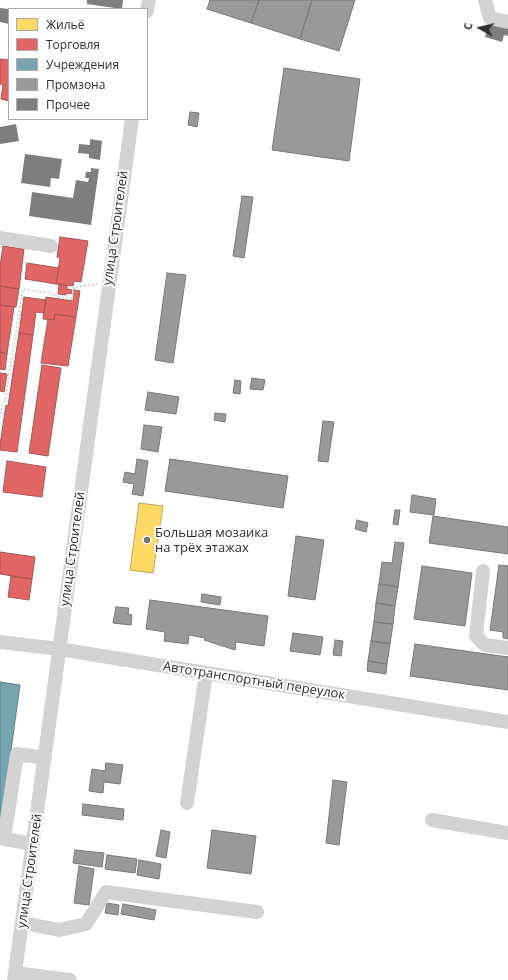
<!DOCTYPE html>
<meta charset="utf-8">
<style>
body{margin:0}
#map{position:relative;width:508px;height:980px;overflow:hidden;background:#fff;font-family:"Open Sans",sans-serif}
canvas{display:block}
.legend{position:absolute;left:8px;top:8px;width:140px;height:112px;box-sizing:border-box;background:#fff;border:1px solid #ababab;margin:0;padding:5px 7px;list-style:none;font-size:12px;color:#2e2e2e}
.legend li{display:flex;align-items:center;gap:8px;height:20px}
.legend b{width:20px;border:1px solid #ababab}
.north{position:absolute;left:460px;top:8px;width:40px;height:40px;-webkit-text-stroke:3px #fff;paint-order:stroke;rotate:278deg;font-size:11px;font-weight:700;line-height:16px;text-align:center;color:#2e2e2e}
.north::after{content:'';display:block;margin:auto;width:14px;height:18px;background:#2e2e2e;clip-path:polygon(50% 0,100% 100%,50% 72%,0 100%)}
</style>
<div id="map">
<canvas width="508" height="980"></canvas>
<ul class="legend">
<li><b style="height:11px;background:#ffd966"></b>Жильё</li>
<li><b style="height:11px;background:#e06666"></b>Торговля</li>
<li><b style="height:11px;background:#76a5af"></b>Учреждения</li>
<li><b style="height:11px;background:#999"></b>Промзона</li>
<li><b style="height:11px;background:#7e7e7e"></b>Прочее</li>
</ul>
<div class="north">С</div>
</div>
<script>
const ctx = document.querySelector('canvas').getContext('2d');
ctx.lineJoin = 'round';
function fill(path, color) { ctx.fillStyle = color; ctx.fill(path, 'evenodd'); }
const toPath = rows => new Path2D(rows.map(r => 'M' + r).join(''));
function trace(path, color, width, dash) { ctx.strokeStyle = color; ctx.lineWidth = width; ctx.lineCap = dash ? 'butt' : 'round'; ctx.setLineDash(dash || []); ctx.stroke(path); }
function label(font, color, halo, rows, align = 'center') {
  ctx.font = font + ' "Open Sans",sans-serif'; ctx.lineWidth = 4; ctx.setLineDash([]); ctx.textBaseline = 'middle'; ctx.strokeStyle = halo; ctx.fillStyle = color; for (const [text, x, y, turn = 0] of rows) {
    ctx.save(); ctx.translate(x, y); ctx.rotate((+turn || 0) * Math.PI / 180); ctx.textAlign = isNaN(turn) ? turn : align; if (halo) ctx.strokeText(text, 0, 0); ctx.fillText(text, 0, 0); ctx.restore();
  }
}
const homes = toPath([
 [139,503,163,506,153,573,130,570,139,503]
]);
const shops = toPath([
 [0,59,9,60,9,101,1,99,3,85,0,84,0,59],
 [60,237,88,241,81,282,74,281,73,286,56,284,60,258,57,257,60,237],
 [3,246,24,249,19,289,0,286,0,266,3,246],
 [27,263,59,268,56,284,25,279,27,263],
 [59,284,67,286,67,289,72,290,71,294,66,293,66,295,58,294,59,284],
 [0,286,19,289,16,307,0,305,0,286],
 [74,290,80,291,76,317,55,314,54,320,43,319,46,297,73,301,74,290],
 [24,297,46,300,44,313,36,312,33,335,19,333,24,297],
 [0,305,14,307,7,354,0,352,0,305],
 [55,314,76,317,68,366,41,363,48,319,54,320,55,314],
 [19,333,33,335,17,452,0,450,0,445,6,405,8,406,19,333],
 [0,352,7,354,5,370,0,369,0,352],
 [42,365,61,368,48,456,29,453,42,365],
 [0,373,7,374,4,392,0,391,0,373],
 [7,461,46,467,42,497,3,492,7,461],
 [0,552,35,557,32,579,0,574,0,552],
 [11,576,32,579,29,600,8,597,11,576]
]);
const public = toPath([
 [0,682,20,685,0,829,0,682]
]);
const industry = toPath([
 [210,0,259,0,251,23,207,9,210,0],
 [259,0,312,0,300,39,251,23,259,0],
 [312,0,355,0,339,51,300,39,312,0],
 [284,68,360,79,349,161,272,150,284,68],
 [190,112,199,113,197,127,188,125,190,112],
 [242,196,253,197,244,258,233,256,242,196],
 [167,273,186,275,173,363,155,360,167,273],
 [252,378,265,380,263,390,250,389,252,378],
 [235,380,241,381,240,394,233,393,235,380],
 [148,392,179,397,176,414,145,410,148,392],
 [215,413,226,414,225,422,214,420,215,413],
 [323,421,334,422,328,462,318,461,323,421],
 [144,425,162,427,158,452,141,449,144,425],
 [137,459,148,461,143,496,132,494,134,484,123,482,125,472,135,474,137,459],
 [170,459,288,476,283,508,165,491,170,459],
 [412,495,436,499,434,515,410,512,412,495],
 [395,510,400,510,398,525,393,524,395,510],
 [433,516,508,527,508,554,429,543,433,516],
 [357,520,368,523,366,532,355,529,357,520],
 [296,536,324,540,315,600,288,596,296,536],
 [395,542,404,543,398,587,379,584,382,562,392,563,395,542],
 [499,565,508,566,508,639,503,638,503,632,490,630,499,565],
 [422,566,472,573,465,626,414,619,422,566],
 [379,584,398,587,395,606,376,603,379,584],
 [202,594,221,597,220,605,201,602,202,594],
 [150,600,268,616,264,646,236,642,235,650,204,640,205,638,189,635,188,644,164,641,165,632,146,629,150,600],
 [376,603,395,606,393,624,374,622,376,603],
 [116,607,129,608,128,614,132,615,131,625,113,623,116,607],
 [374,622,393,624,390,644,371,641,374,622],
 [293,633,323,637,320,655,290,651,293,633],
 [335,640,343,641,341,656,333,655,335,640],
 [371,641,390,644,387,664,368,661,371,641],
 [415,644,508,657,508,690,410,676,415,644],
 [368,661,387,664,386,674,367,671,368,661],
 [106,763,123,765,120,784,104,782,103,793,89,791,92,769,105,771,106,763],
 [333,780,347,782,339,845,326,843,333,780],
 [83,804,124,809,123,820,82,815,83,804],
 [161,830,170,832,166,858,156,856,161,830],
 [212,830,256,836,251,874,207,868,212,830],
 [75,850,104,853,102,867,73,863,75,850],
 [107,855,137,859,135,873,105,869,107,855],
 [139,860,161,864,159,879,137,875,139,860],
 [79,866,94,869,89,905,74,903,79,866],
 [107,903,119,905,118,915,105,913,107,903],
 [123,904,156,910,154,920,121,914,123,904]
]);
const building = toPath([
 [87,0,123,0,122,9,87,4],
 [0,8,9,9,9,24,0,22],
 [492,13,508,24,508,36,504,35,502,42,485,37],
 [16,124,19,141,0,144,0,127],
 [90,139,102,141,100,160,89,158,89,154,78,153,79,144,90,145],
 [25,154,62,159,59,179,51,178,50,187,21,183],
 [91,168,99,169,91,225,29,216,32,192,73,198,76,180,88,182,89,178,85,178,86,172,91,172]
]);
const path = toPath([
 [0,418,2,406,5,400,23,289,54,294,58,297,72,299,74,287,97,284]
]);
const minor = toPath([
 [485,0,490,18,508,22],
 [147,11,149,0],
 [0,238,51,246],
 [483,571,476,636,485,645,508,648],
 [0,642,59,649,508,722],
 [187,803,206,673],
 [432,820,508,833],
 [33,844,4,839,17,754,45,758],
 [23,923,59,930,86,924,106,892,257,912],
 [15,973,70,980],
 [14,980,132,119]
]);
const markers = [
 [147,540,4,"#777"]
];
const streetNames = [
 ["улица Строителей",116,228,-82],
 ["улица Строителей",73,549,-82],
 ["Автотранспортный переулок",254,681,9],
 ["улица Строителей",30,871,-82]
];
const poiNames = [
 ["Большая мозаика",155,533],
 ["на трёх этажах",155,548]
];
fill(homes, '#ffd966');
trace(homes, '#c0a655', 1);
fill(shops, '#e06666');
trace(shops, '#ab5555', 1);
fill(public, '#76a5af');
trace(public, '#608188', 1);
fill(industry, '#999');
trace(industry, '#797979', 1);
fill(building, '#7e7e7e');
trace(path, '#d3d3d3', 2, [2, 2]);
trace(minor, '#d3d3d3', 14);
for (const [x, y, r, color] of markers) { const dot = new Path2D(); dot.arc(x, y, r, 0, 2 * Math.PI); ctx.fillStyle = color; ctx.fill(dot); trace(dot, '#fff', 1.5); }
label('13px', '#2e2e2e', '#fff', streetNames);
label('13px', '#2e2e2e', '#fff', poiNames, 'left');
</script>
